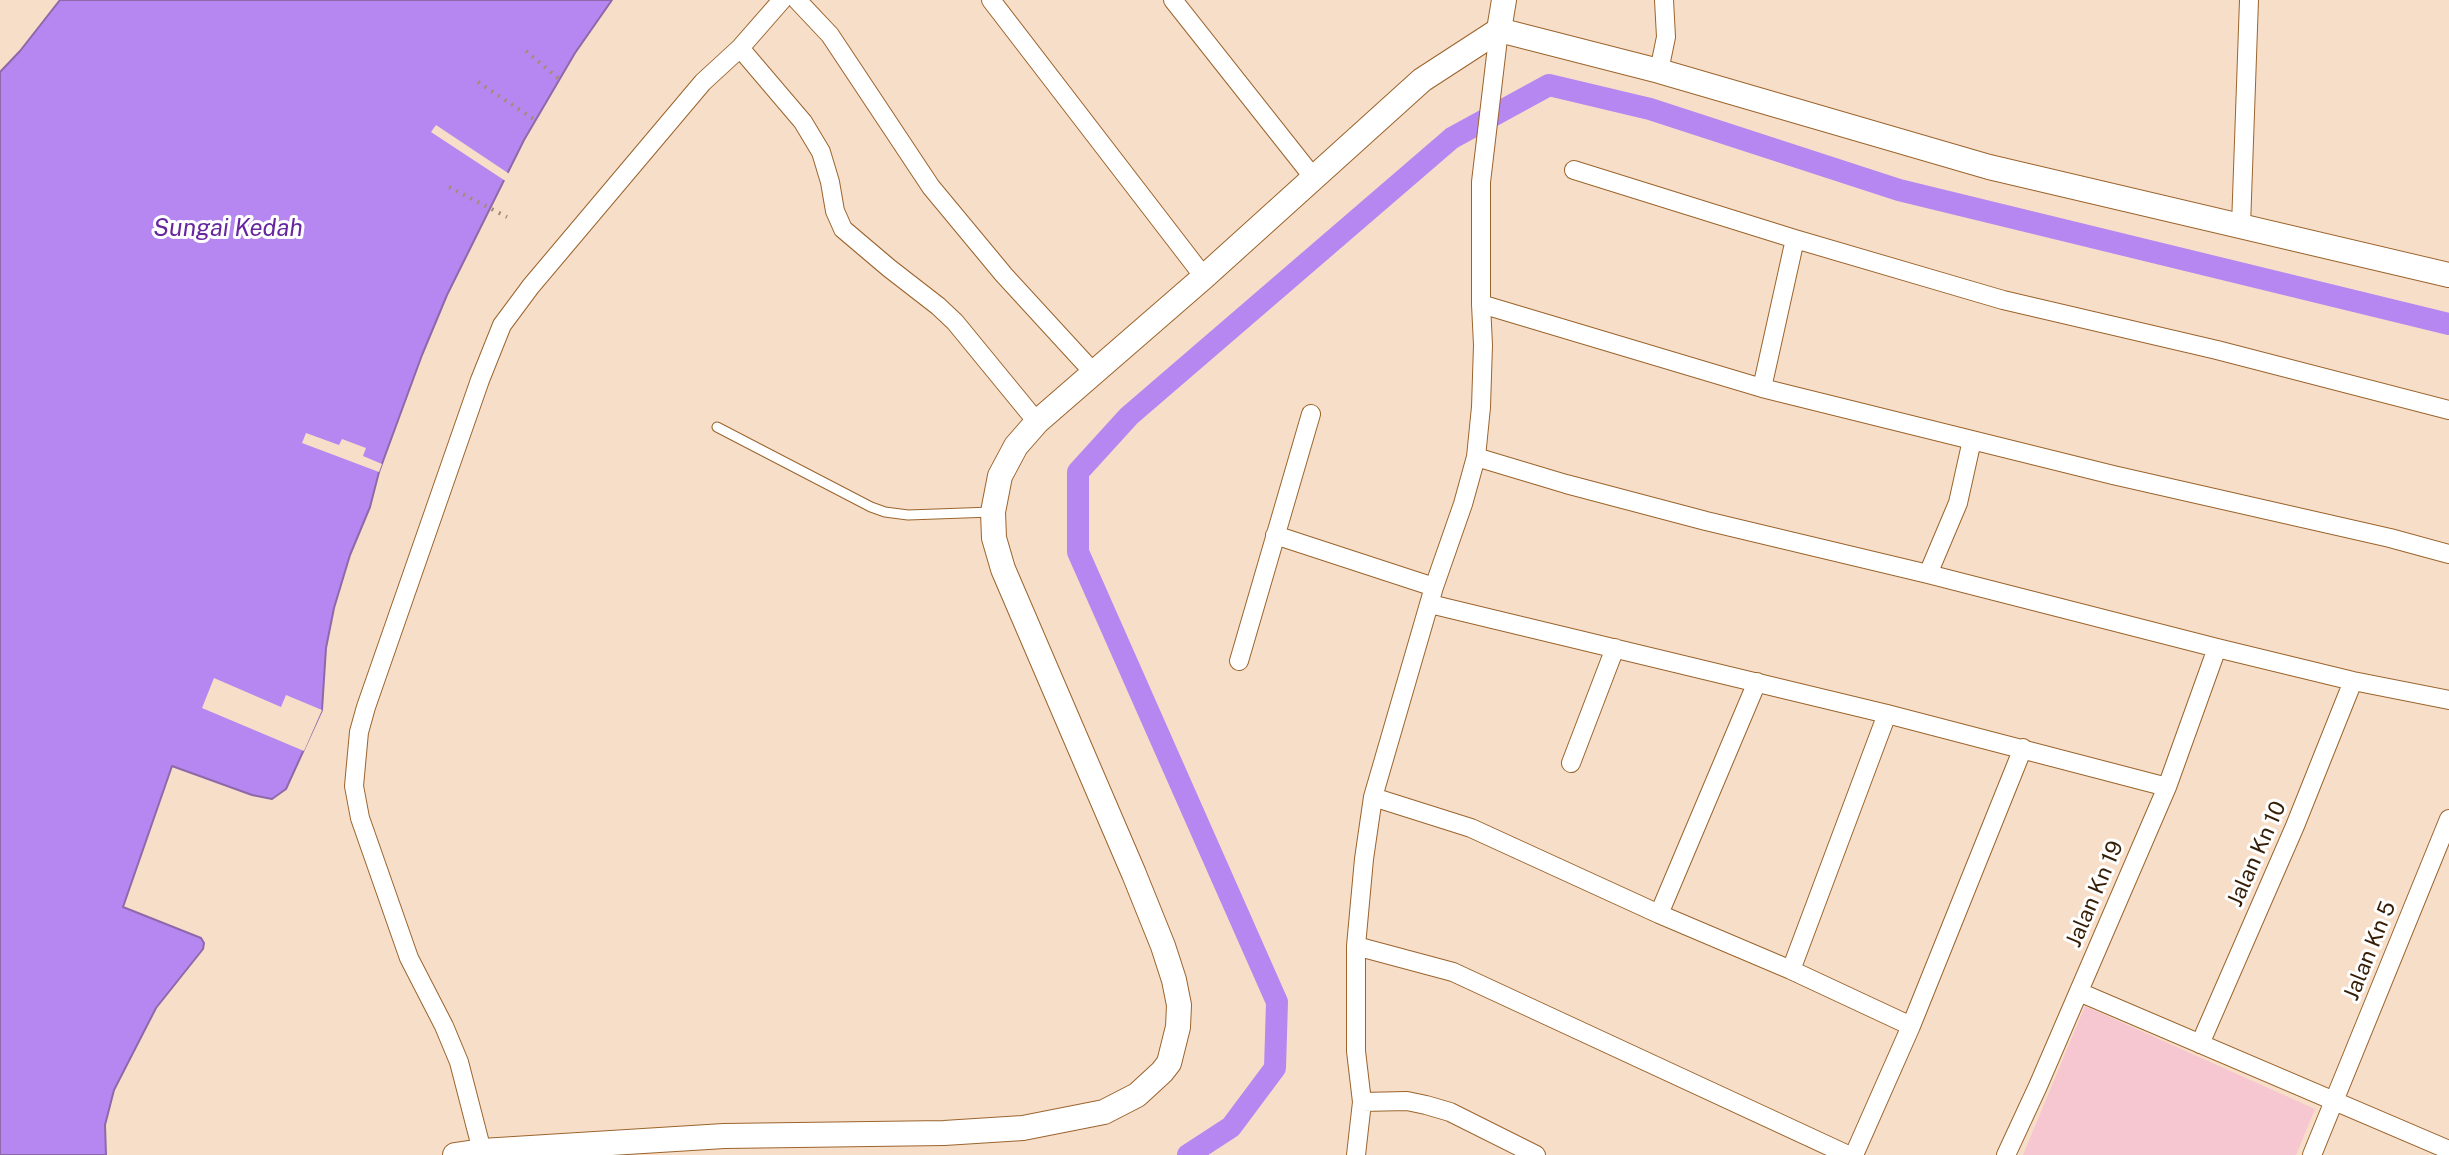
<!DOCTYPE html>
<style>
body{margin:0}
canvas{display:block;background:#f7dec8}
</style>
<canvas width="2449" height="1155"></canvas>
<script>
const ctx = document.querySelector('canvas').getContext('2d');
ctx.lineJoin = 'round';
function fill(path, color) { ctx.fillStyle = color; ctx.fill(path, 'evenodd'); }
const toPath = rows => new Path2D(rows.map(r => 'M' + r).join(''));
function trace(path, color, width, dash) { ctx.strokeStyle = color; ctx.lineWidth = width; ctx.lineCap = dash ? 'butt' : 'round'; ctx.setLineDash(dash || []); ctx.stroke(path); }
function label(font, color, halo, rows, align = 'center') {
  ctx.font = font + ' "Public Sans",sans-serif'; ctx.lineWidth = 6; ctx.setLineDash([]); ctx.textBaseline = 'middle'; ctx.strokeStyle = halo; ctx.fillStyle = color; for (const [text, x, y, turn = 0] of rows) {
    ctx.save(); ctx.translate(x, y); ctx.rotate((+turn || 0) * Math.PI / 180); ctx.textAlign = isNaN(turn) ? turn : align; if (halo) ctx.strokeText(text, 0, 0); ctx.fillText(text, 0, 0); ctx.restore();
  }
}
const green = toPath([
 [2085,1006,2315,1109,2296,1155,2023,1155]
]);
const water = toPath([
 [60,0,612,0,575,53,524,140,447,295,422,355,379,472,370,507,350,555,334,608,326,648,322,710,286,789,272,799,252,795,172,766,123,907,201,938,204,943,203,949,156,1008,114,1090,105,1125,106,1155,0,1155,0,72,20,51,60,0]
]);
const pier = toPath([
 [436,125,511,175,507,182,431,132],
 [306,433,339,445,342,439,366,448,363,456,382,464,379,472,302,443],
 [214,678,281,707,286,695,322,710,304,751,202,708]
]);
const canal = toPath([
 [1188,1155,1231,1127,1275,1068,1277,1002,1078,552,1078,472,1129,416,1452,138,1549,85,1650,109,1899,190,2449,324]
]);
const path = toPath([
 [526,51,559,79],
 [478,82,535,120],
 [449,187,507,217]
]);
const lane = toPath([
 [717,427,871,507,885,512,908,515,992,512]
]);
const street = toPath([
 [797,0,830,35,931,187,1004,275,1093,372],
 [991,0,1204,277],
 [1173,0,1313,177],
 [740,48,803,122,821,152,830,182,835,211,843,229,889,268,938,306,955,322,1037,422],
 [1659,71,1666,37,1664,0],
 [1574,170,1795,239,2003,300,2217,350,2449,410],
 [2241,226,2249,0],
 [1481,304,1762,388,2113,475,2390,538,2449,554],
 [1762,388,1795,239],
 [1476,457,1566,484,1706,521,1928,574,2217,648,2353,681,2449,700],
 [1275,535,1434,587],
 [1928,574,1958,503,1972,440],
 [1430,604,1887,714,2167,787],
 [1239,661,1311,414],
 [1571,763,1615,648],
 [1373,797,1471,828,1659,914,1791,970,1911,1026],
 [1659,914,1757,682],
 [1356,946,1453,972,1848,1155],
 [1791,970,1887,714],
 [2079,992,2449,1150],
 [2200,1044,2295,826,2353,681],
 [1362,1102,1407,1101,1426,1105,1450,1112,1536,1155],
 [482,1151,459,1062,444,1026,409,958,360,818,354,786,359,732,366,707,480,380,502,325,531,286,703,82,740,48,782,0],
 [1356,1155,1362,1102,1356,1051,1356,946,1364,859,1373,797,1434,587,1463,504,1476,457,1481,407,1483,345,1481,304,1481,182,1499,30],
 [1854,1155,1911,1026,2023,748],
 [2006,1155,2038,1086,2167,787,2217,648],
 [2312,1155,2449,819]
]);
const secondary = toPath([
 [1499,30,1659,71,1989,167,2449,275],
 [455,1155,482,1151,724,1136,944,1133,1023,1128,1104,1112,1137,1095,1162,1072,1169,1063,1178,1027,1179,1005,1174,980,1163,946,1134,874,1003,569,994,538,993,512,1000,476,1016,446,1037,422,1204,277,1422,80,1499,30,1504,0]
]);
const streetNames = [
 ["Jalan Kn 10",2257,854,-66],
 ["Jalan Kn 19",2095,894,-67],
 ["Jalan Kn 5",2370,951,-68]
];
const waterNames = [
 ["Sungai Kedah",228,229]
];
fill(green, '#f6c6d1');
fill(water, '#b687f0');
trace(water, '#8f68aa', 2);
fill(pier, '#f7dec8');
trace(canal, '#b687f0', 22);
trace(lane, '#9b642d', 11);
trace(street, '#9b642d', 20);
trace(secondary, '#9b642d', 26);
trace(path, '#a48c75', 4, [2, 6]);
trace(lane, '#fff', 9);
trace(street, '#fff', 18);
trace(secondary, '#fff', 24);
label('22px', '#351e07', '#fff', streetNames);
label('italic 24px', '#6726a0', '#fff', waterNames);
</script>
